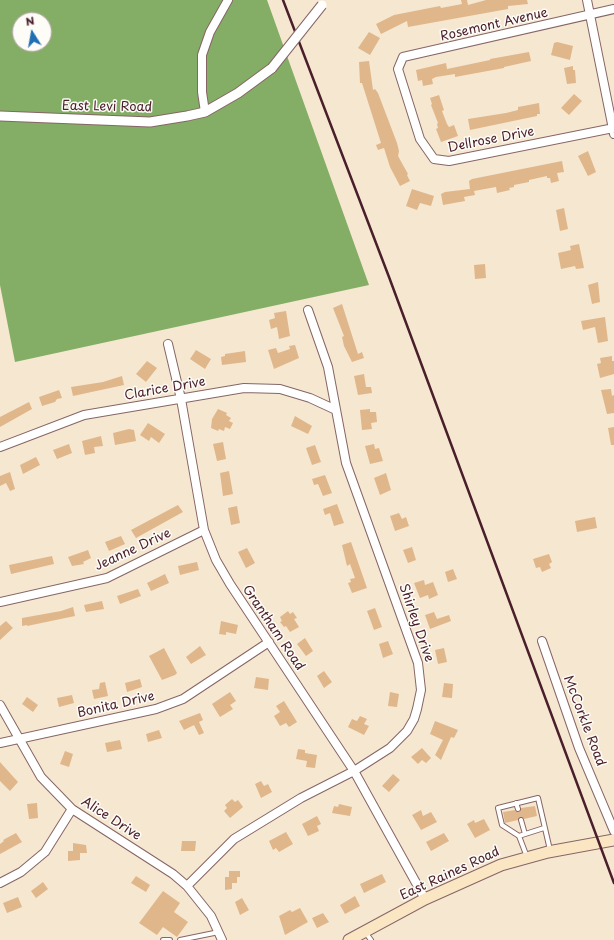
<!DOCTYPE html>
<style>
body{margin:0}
#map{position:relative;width:614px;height:940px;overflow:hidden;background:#f6e7d1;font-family:"Playpen Sans",sans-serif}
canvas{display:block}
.north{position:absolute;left:12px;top:12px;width:40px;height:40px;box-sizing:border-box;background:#fdfcf7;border:1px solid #b5a4a5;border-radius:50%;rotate:349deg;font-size:11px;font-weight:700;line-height:16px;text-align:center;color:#4a1f2b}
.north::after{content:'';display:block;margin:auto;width:14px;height:18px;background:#1f6fb2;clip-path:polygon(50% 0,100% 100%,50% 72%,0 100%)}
</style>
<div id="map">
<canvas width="614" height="940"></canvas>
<div class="north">N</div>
</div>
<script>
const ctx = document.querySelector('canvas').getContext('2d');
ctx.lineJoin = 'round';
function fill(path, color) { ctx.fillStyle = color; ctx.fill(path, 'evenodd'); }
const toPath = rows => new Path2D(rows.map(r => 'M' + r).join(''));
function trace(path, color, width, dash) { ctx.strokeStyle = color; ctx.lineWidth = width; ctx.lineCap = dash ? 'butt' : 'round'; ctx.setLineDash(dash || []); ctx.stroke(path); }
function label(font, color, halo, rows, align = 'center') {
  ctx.font = font + ' "Playpen Sans",sans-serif'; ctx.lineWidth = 3; ctx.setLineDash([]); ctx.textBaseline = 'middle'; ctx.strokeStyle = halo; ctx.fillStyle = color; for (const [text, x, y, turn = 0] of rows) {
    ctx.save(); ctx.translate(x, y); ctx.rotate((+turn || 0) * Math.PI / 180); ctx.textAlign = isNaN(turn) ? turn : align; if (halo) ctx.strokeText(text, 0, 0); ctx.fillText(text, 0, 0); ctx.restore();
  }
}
const forest = toPath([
 [0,0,267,0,369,285,15,362,0,285],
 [20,20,44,20,44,44,20,44]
]);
const building = toPath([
 [461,0,467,0,468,5,486,0,527,0,528,4,508,6,508,9,408,27,407,21,381,34,376,24,394,15,440,6,441,8,462,4],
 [369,32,380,38,370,55,358,48],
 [557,42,573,46,570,60,551,55,554,43],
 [529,52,531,61,504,67,504,68,455,77,455,74,436,77,432,79,433,84,423,86,422,80,418,81,416,70,446,63,447,69,490,60,490,59],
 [369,61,373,90,375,89,378,93,397,143,399,151,398,156,408,174,407,175,410,181,400,186,390,167,384,148,378,150,376,145,381,143,362,83,360,83,359,62],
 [573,66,573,70,575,70,576,83,567,84,564,68],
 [574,94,582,101,569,115,561,108],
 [439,95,444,110,442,111,447,124,449,127,454,125,458,136,441,142,436,129,438,128,437,124,438,123,431,105,432,104,430,98],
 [539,103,540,114,537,114,537,116,470,130,468,119,506,113,518,110,518,107],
 [588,151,596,172,588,176,578,156],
 [562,161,564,172,557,173,559,181,551,183,550,178,547,178,547,176,529,180,529,182,514,185,514,187,509,188,510,190,497,193,496,187,474,191,475,195,464,197,465,201,443,205,441,194,445,192,470,189,469,181,472,179],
 [412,189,434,196,431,206,420,203,417,210,406,206],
 [564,208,568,229,560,231,556,210],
 [579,244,584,268,576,269,575,266,561,269,558,253,571,250,570,246],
 [485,264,486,278,475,279,474,265],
 [598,282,600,302,592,304,588,285],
 [342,304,358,354,362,352,364,358,352,362,344,346,342,337,344,336,333,308],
 [286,311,290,336,279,339,277,327,271,329,269,320,275,318,274,313],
 [605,317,608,341,598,343,595,327,583,330,581,321],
 [295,345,299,358,274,369,268,350,276,348,278,353,290,349,289,346],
 [196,350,211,359,205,369,190,359],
 [245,351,246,362,222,365,221,357,225,356,225,354],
 [612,356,612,361,614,361,614,374,600,378,597,364,601,363,600,358],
 [147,361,157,368,146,382,136,374],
 [364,374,366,387,371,387,372,393,358,395,354,376],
 [122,376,124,385,73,396,71,387,103,382],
 [611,389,612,396,614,395,614,413,607,414,601,390],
 [59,390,62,398,57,399,55,402,42,406,39,397],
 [29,402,32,409,0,427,0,417],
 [218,409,227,413,226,415,231,418,229,421,233,423,230,429,225,427,224,431,219,429,218,431,211,428,212,419],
 [370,409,370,412,376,412,377,422,371,423,372,429,362,430,360,410],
 [295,416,312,426,308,434,291,426],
 [148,423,165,434,159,443,151,437,149,441,140,435],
 [614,427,614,445,611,445,608,428],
 [129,429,134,430,136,441,115,445,113,433],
 [101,436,103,446,94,447,95,453,85,455,82,441],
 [223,442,226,459,217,461,213,444],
 [69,444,72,453,57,459,53,450],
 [374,444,375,449,379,448,383,461,370,464,365,446],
 [315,445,321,462,312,465,306,448],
 [36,457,40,465,23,474,20,465],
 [229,471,233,494,223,496,220,473],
 [10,472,15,489,10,491,6,483,0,486,0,476],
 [386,473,391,490,380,495,374,478],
 [325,475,332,493,323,496,318,484,314,485,312,479],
 [337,504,344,523,334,526,330,513,325,515,323,509],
 [178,505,183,512,136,538,131,530],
 [237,506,240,523,231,525,228,508],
 [399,513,402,519,406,517,409,526,395,531,390,516],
 [595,517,597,528,577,532,575,521],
 [121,536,125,544,109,551,105,542],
 [351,542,367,588,352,593,348,583,351,582,350,579,355,578,350,564,347,566,342,545],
 [412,547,416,560,408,563,403,550],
 [247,548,255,563,246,568,238,552],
 [88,550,91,558,83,562,84,564,72,566,68,557],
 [549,554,552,562,549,564,551,568,542,572,540,567,536,568,533,559],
 [52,556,54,564,11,574,9,565],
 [197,562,199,570,180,575,178,566],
 [453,569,457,579,448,582,445,572],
 [165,574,169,583,151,591,147,583],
 [424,580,425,585,433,582,438,595,429,599,428,595,420,598,414,583],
 [138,589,141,596,120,604,117,596],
 [102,601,104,609,86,612,84,605],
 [73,607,75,616,27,626,27,625,22,626,22,618,61,611],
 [375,608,382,627,374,630,367,611],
 [288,611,290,614,293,612,297,618,294,619,299,627,290,632,286,626,284,627,280,622,282,621,280,617],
 [434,612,437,619,449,615,451,621,430,629,425,615],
 [6,621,13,628,0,640,0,626],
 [221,621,238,625,236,634,226,632,226,635,219,634],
 [305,638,313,651,306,656,297,644],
 [388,641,393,654,383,658,379,644],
 [200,646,206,655,191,664,186,657],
 [164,648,177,673,175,675,162,680,149,656],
 [444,648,447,662,438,664,435,650],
 [324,671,332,682,324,688,317,676],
 [256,677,269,679,268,690,254,688],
 [140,679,142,687,127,692,125,683],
 [105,682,108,696,94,699,92,690,99,689,100,683],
 [444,683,453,684,452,698,442,697],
 [230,692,236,701,230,705,233,709,220,717,212,704],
 [390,692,399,694,397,707,388,706],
 [72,695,74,703,59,707,57,698],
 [27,697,38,705,33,712,22,704],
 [284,701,297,722,289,727,286,723,280,726,274,716,280,712,276,706],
 [200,713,203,720,199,722,204,733,199,735,194,725,184,730,179,721],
 [360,716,367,719,364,724,369,726,364,735,348,727,352,719,357,721],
 [435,721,458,730,454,738,451,737,441,760,435,755,443,740,430,734],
 [159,730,162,738,148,742,146,734],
 [120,740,122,749,107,752,105,743],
 [422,748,431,758,426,763,422,760,418,764,411,757],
 [298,749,305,750,305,753,317,755,315,768,306,767,307,761,296,759],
 [65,751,73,754,69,767,60,764],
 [0,762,18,782,10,791,0,781],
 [393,774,400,780,389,792,382,786],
 [261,781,264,786,268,784,272,792,261,798,255,784],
 [232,799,235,802,238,800,243,807,230,818,224,811,227,808,225,805],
 [37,803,38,818,29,819,27,804],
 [339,804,352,807,350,816,332,813,334,806,338,807],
 [535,806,537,816,524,819,520,817,518,820,505,823,503,812,515,810,519,812,521,808],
 [421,810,423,816,431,812,437,822,421,830,412,815],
 [317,816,321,824,317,826,319,831,308,836,302,824],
 [484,819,490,830,475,838,467,824,474,820,475,823],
 [286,832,293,844,279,852,276,848,273,850,269,841],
 [16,833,22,842,0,854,0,844,4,841,3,840],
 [444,833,449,841,431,851,426,842],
 [182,841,196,841,195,851,181,851],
 [73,843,86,845,87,853,80,853,80,860,68,861,68,851,73,851],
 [229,871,240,871,240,877,237,877,237,883,232,883,232,889,225,890,225,877,229,877],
 [382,874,386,882,364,893,360,884],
 [136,876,150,885,146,892,131,883],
 [43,882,48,889,36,898,31,891],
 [163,891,180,903,174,912,188,922,177,937,163,927,157,935,139,923],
 [355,896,360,906,345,914,340,905],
 [18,897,22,907,7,913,3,903],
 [242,898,249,910,240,915,235,902],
 [300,908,308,922,285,935,279,916,290,910,292,912],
 [323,913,329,922,317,928,312,918]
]);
const service = toPath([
 [516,803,518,809],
 [521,820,525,834],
 [519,836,544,828],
 [527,857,519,836,502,825,498,808,538,798,550,850],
 [365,932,371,940],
 [163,940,170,940],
 [180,940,219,932]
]);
const minor = toPath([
 [587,0,614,134],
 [614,9,403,57,398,69,420,139,434,159,449,161,614,128],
 [205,112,202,92,202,55,210,32,228,0],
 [168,344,181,399,204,530,216,560,230,584,354,771,425,899],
 [0,447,84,415,244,388,280,389,310,398,336,410],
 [0,602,107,578,204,530],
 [542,641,579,748,614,831],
 [0,705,41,777,72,809,173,874,187,886,211,916,222,940],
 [0,743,156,709,183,699,269,642],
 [0,883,21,872,45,852,72,809],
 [187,886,234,839,301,798,354,771,390,748,407,731,414,719,417,709,421,690,418,663,346,463,328,367,308,310]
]);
const tertiary = toPath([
 [0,116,150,122,187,116,205,112,238,93,272,68]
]);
const secondary = toPath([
 [349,940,425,899,501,865,548,852,614,840]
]);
const rail = toPath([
 [283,0,389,277,614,883]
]);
const tertiaryBridge = toPath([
 [272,68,322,5]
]);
const streetNames = [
 ["Rosemont Avenue",494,25,-13],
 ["East Levi Road",107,107,1],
 ["Dellrose Drive",491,140,-11],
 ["Clarice Drive",165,389,-10],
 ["Jeanne Drive",133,550,-25],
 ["Shirley Drive",416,623,71],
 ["Grantham Road",273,628,56],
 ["Bonita Drive",116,705,-13],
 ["McCorkle Road",584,721,69],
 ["Alice Drive",111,819,33],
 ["East Raines Road",450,874,-25]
];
fill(forest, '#84ae66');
fill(building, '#e0b78b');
trace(service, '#866565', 6);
trace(minor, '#866565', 10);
trace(tertiary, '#866565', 11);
trace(secondary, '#866565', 13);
trace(service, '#fff', 4);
trace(minor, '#fff', 8);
trace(tertiary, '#fff', 9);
trace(secondary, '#fbe6c4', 11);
trace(rail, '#4a1f2b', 2.5);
trace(tertiaryBridge, '#866565', 11, []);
trace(tertiaryBridge, '#fff', 9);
label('13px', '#4a1f2b', '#fdfcf7', streetNames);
</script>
